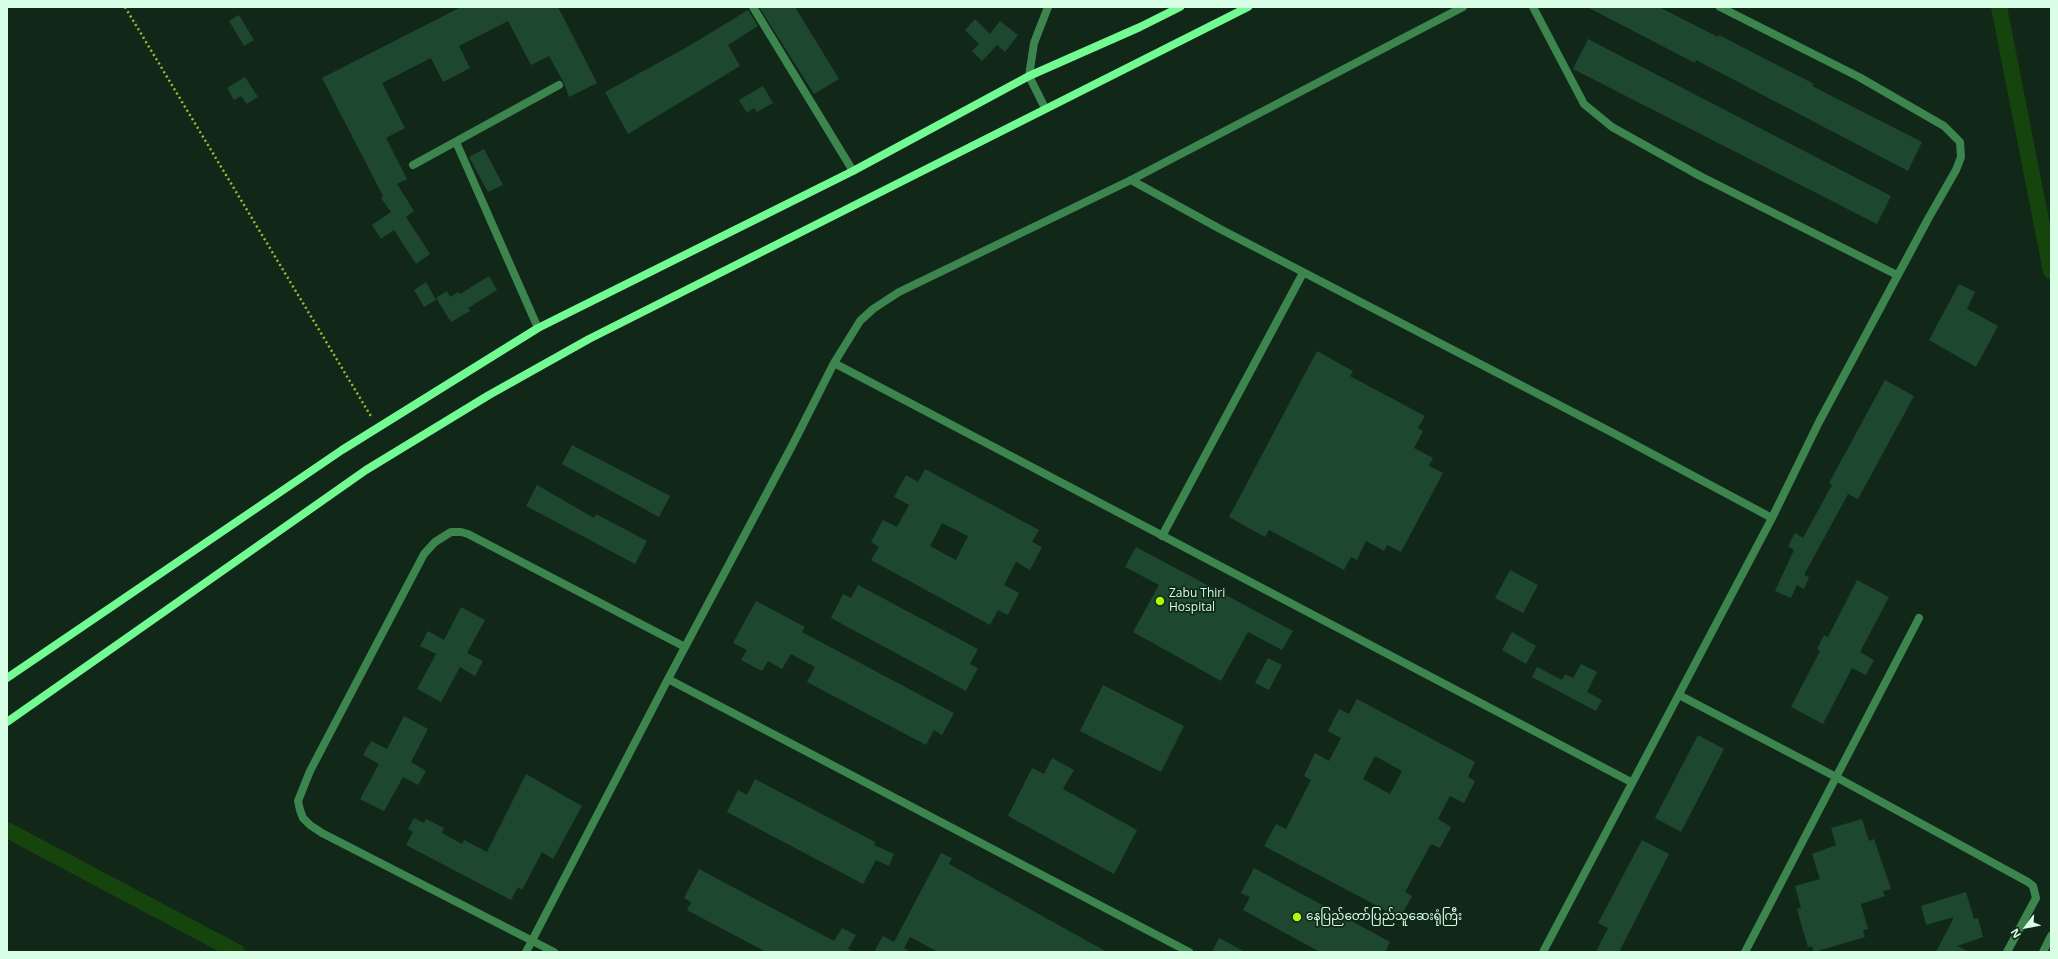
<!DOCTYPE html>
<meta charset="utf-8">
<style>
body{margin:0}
#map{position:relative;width:2058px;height:959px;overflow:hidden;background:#112819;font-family:"Open Sans",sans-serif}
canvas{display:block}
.frame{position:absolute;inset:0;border:8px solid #d8fee5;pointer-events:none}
.north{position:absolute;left:2006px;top:907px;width:40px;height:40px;-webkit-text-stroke:3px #112819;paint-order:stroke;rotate:238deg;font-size:11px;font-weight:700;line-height:16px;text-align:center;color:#d8fee5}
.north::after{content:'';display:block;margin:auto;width:14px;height:18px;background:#d8fee5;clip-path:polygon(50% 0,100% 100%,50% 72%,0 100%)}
</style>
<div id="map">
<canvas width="2058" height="959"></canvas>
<div class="frame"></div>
<div class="north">N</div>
</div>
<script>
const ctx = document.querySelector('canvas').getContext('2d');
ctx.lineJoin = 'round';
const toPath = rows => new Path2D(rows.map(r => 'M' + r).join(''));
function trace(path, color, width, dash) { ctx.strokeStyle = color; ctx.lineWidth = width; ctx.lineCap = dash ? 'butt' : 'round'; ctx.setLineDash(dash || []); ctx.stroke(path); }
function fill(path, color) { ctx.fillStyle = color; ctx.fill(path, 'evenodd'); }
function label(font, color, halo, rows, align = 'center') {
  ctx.font = font + ' "Open Sans","Noto Sans Myanmar",sans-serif'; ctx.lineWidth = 3.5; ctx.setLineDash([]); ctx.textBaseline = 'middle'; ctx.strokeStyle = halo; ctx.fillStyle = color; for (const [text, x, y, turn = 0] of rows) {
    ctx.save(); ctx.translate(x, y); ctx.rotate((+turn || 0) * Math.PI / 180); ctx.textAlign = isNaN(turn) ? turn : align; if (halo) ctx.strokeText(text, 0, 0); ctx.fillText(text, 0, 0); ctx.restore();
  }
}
const canal = toPath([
 [1999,7,2051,271],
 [7,830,237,952]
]);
const building = toPath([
 [461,7,558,7,597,83,569,97,564,83,549,56,531,65,508,21,459,46,470,68,443,82,431,58,382,83,405,128,386,138,407,179,397,184,414,211,406,217,430,254,416,264,394,230,381,239,372,225,391,212,381,198,383,196,322,78],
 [759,7,795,7,839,79,814,94],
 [1587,7,1659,7,1718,37,1719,35,1814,84,1812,86,1922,142,1908,171,1696,60,1695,63],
 [748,10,758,26,728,45,740,66,628,134,605,92,689,46],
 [239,15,254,40,244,46,229,21],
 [975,19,990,34,1000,21,1018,35,1005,52,997,45,982,61,972,51,979,44,965,30],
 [1588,39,1891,196,1877,224,1573,69],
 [245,77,258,97,247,104,241,96,234,100,227,88],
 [763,86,773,103,757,112,754,108,747,113,739,100],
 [484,149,503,185,488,192,469,157],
 [489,276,497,290,468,308,470,311,451,322,436,298,447,291,450,297,458,292,460,294],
 [426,282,436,300,424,307,414,290],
 [1959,284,1975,292,1967,309,1998,326,1976,367,1929,340],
 [1317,351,1353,371,1350,376,1425,416,1418,428,1423,431,1414,448,1433,458,1429,466,1443,473,1401,552,1387,545,1384,551,1366,541,1357,560,1351,557,1344,570,1269,530,1265,537,1229,517],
 [1885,380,1914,396,1858,499,1848,494,1804,575,1809,577,1804,589,1797,585,1791,598,1775,591,1794,550,1788,546,1795,533,1803,538,1832,485,1829,483],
 [572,445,670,496,659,517,562,464],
 [925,469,1039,530,1032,542,1042,547,1030,570,1016,562,1004,585,1019,593,1008,615,998,610,990,625,871,560,879,547,871,542,883,520,897,527,909,505,894,497,906,475,918,482],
 [942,523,968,536,956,560,930,546],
 [537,485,594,518,596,514,647,541,635,564,526,506],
 [1136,547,1293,631,1282,650,1248,632,1221,681,1133,632,1159,585,1125,567],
 [1510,570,1538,585,1523,613,1495,598],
 [1857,580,1889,597,1860,652,1874,660,1866,675,1852,668,1823,724,1791,707,1820,651,1817,649,1824,635,1828,637],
 [858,585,978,649,970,664,978,668,966,691,831,618,843,594,851,598],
 [756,601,805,627,802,632,954,713,942,735,934,730,926,745,807,682,815,667,791,654,782,669,768,661,762,671,741,660,747,650,733,643],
 [461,607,485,620,467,653,483,661,475,676,460,667,441,702,417,689,436,654,420,646,428,631,444,640],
 [1512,632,1536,646,1526,664,1502,650],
 [1268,658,1282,665,1269,690,1255,683],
 [1581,664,1597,672,1587,692,1602,700,1596,711,1532,677,1537,667,1562,680,1565,674,1573,678],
 [1103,685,1184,726,1161,772,1080,731],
 [1357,699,1475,762,1468,777,1475,781,1464,803,1450,796,1438,819,1451,827,1440,848,1431,844,1405,892,1412,896,1400,918,1264,846,1276,824,1286,829,1311,780,1304,776,1315,753,1329,761,1341,738,1328,731,1339,709,1349,714],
 [1375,756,1402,771,1390,794,1363,779],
 [404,716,428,729,411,762,426,771,418,785,403,777,384,811,360,799,379,764,363,755,371,741,387,749],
 [1698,735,1724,749,1681,832,1655,818],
 [1052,758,1074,770,1063,789,1137,830,1114,874,1008,816,1032,768,1044,774],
 [526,774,582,806,553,859,542,852,522,890,518,887,511,900,406,845,413,832,408,829,414,818,424,823,426,819,444,828,442,833,462,844,464,840,487,852],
 [755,779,875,842,874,845,894,854,889,866,876,860,863,884,727,812,738,790,747,795],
 [1862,819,1869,841,1874,839,1891,889,1883,891,1885,896,1861,904,1868,929,1863,930,1865,937,1814,952,1812,946,1808,947,1800,920,1797,909,1801,908,1795,886,1820,879,1812,854,1836,845,1831,828],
 [1642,840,1669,854,1619,952,1596,952,1608,928,1598,923],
 [941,853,952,858,949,864,1107,952,938,952,910,937,904,948,911,952,874,952,883,936,894,942],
 [1254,868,1390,942,1385,952,1320,952,1243,910,1250,897,1241,893],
 [699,869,834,941,842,928,856,935,848,949,854,952,766,952,687,910,691,902,684,898],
 [1966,892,1974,919,1978,918,1983,937,1957,946,1969,952,1936,952,1954,917,1926,925,1921,906],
 [1219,938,1245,952,1212,952]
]);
const path = toPath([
 [125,7,372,418]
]);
const service = toPath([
 [456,142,538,328],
 [413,165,559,85],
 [1162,536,1303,273]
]);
const minor = toPath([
 [753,7,853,171],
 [1533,7,1584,104,1612,127,1700,176,1897,275],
 [1045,108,1029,76,1034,43,1048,7],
 [1131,180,1222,230,1615,434,1772,518],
 [834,363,1631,782],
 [668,679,1189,952],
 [1679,695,1836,777,2028,882,2033,886,2036,898,2007,952],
 [526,952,668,679,793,444,834,363,860,321,873,309,899,292,1131,180,1463,7],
 [554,952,322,833,310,825,303,818,300,810,298,801,310,771,424,554,435,542,451,532,461,532,468,534,685,647],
 [1543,952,1772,518,1819,422,1928,219,1956,170,1961,157,1960,142,1944,126,1859,77,1720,7],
 [1745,952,1919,618],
 [2043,952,2051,936]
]);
const secondary = toPath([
 [7,678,342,450,538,328,853,171,1029,76,1140,27,1180,7],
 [7,722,366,470,489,395,589,339,1248,7]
]);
const markers = [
 [1160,601,5,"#aef80a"],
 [1297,917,5,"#aef80a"]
];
const poiNames = [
 ["Zabu Thiri",1169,594],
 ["Hospital",1169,608],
 ["နေပြည်တော်ပြည်သူဆေးရုံကြီး",1306,917]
];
trace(canal, '#15450c', 16);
fill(building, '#1d482f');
trace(path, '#a3b734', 2.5, [2, 3]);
trace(service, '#3d854f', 8);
trace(minor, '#3d854f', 8);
trace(secondary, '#72fb92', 8);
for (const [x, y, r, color] of markers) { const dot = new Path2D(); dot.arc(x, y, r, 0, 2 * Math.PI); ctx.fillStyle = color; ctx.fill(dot); trace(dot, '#112819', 1.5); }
label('12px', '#d8fee5', '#112819', poiNames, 'left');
</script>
